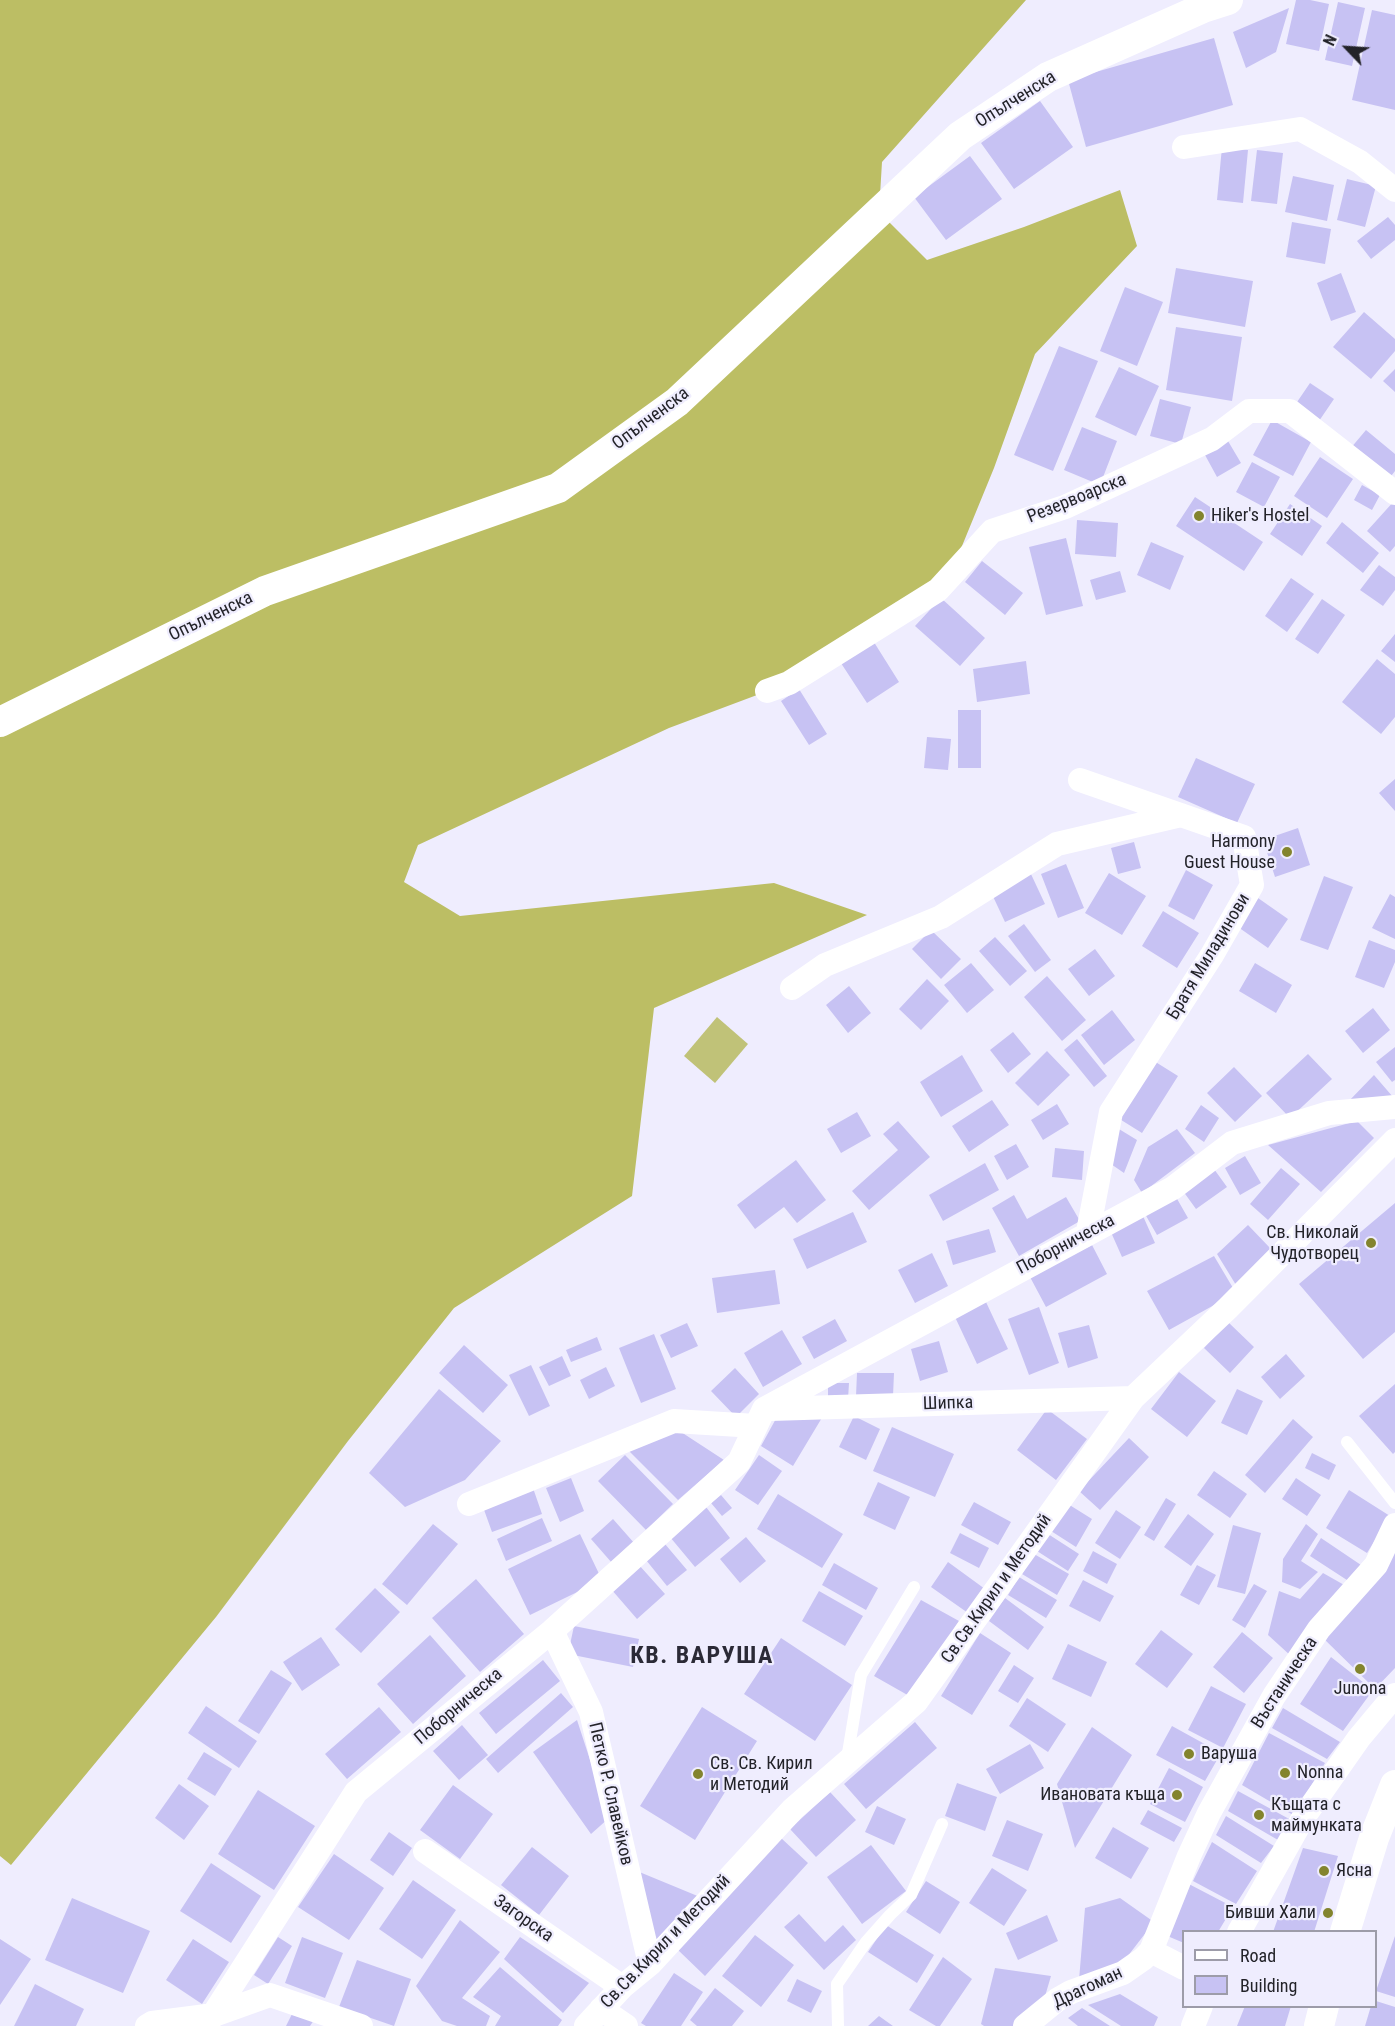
<!DOCTYPE html>
<meta charset="utf-8">
<style>
body{margin:0}
#map{position:relative;width:1395px;height:2026px;overflow:hidden;background:#efedfe;font-family:"Roboto Condensed",sans-serif}
canvas{display:block}
.legend{position:absolute;left:1182px;top:1930px;width:195px;height:78px;box-sizing:border-box;background:#efedfe;border:2px solid #9d9ca9;margin:0;padding:8px 10px;list-style:none;font-size:18px;color:#232329}
.legend li{display:flex;align-items:center;gap:12px;height:30px}
.legend b{width:30px;border:2px solid #9d9ca9}
.north{position:absolute;left:1317px;top:18px;width:60px;height:60px;-webkit-text-stroke:4px #efedfe;paint-order:stroke;rotate:295deg;font-size:16px;font-weight:700;line-height:24px;text-align:center;color:#232329}
.north::after{content:'';display:block;margin:auto;width:21px;height:27px;background:#232329;clip-path:polygon(50% 0,100% 100%,50% 72%,0 100%)}
</style>
<div id="map">
<canvas width="1395" height="2026"></canvas>
<ul class="legend">
<li><b style="height:8px;background:#fff"></b>Road</li>
<li><b style="height:16px;background:#c7c2f3"></b>Building</li>
</ul>
<div class="north">N</div>
</div>
<script>
const ctx = document.querySelector('canvas').getContext('2d');
ctx.lineJoin = 'round';
function fill(path, color) { ctx.fillStyle = color; ctx.fill(path, 'evenodd'); }
const toPath = rows => new Path2D(rows.map(r => 'M' + r).join(''));
function trace(path, color, width, dash) { ctx.strokeStyle = color; ctx.lineWidth = width; ctx.lineCap = dash ? 'butt' : 'round'; ctx.setLineDash(dash || []); ctx.stroke(path); }
function label(font, color, halo, rows, align = 'center') {
  ctx.font = font + ' "Roboto Condensed",sans-serif'; ctx.lineWidth = 4.5; ctx.setLineDash([]); ctx.textBaseline = 'middle'; ctx.strokeStyle = halo; ctx.fillStyle = color; for (const [text, x, y, turn = 0] of rows) {
    ctx.save(); ctx.translate(x, y); ctx.rotate((+turn || 0) * Math.PI / 180); ctx.textAlign = isNaN(turn) ? turn : align; if (halo) ctx.strokeText(text, 0, 0); ctx.fillText(text, 0, 0); ctx.restore();
  }
}
const green = toPath([
 [717,1017,748,1044,715,1083,684,1056]
]);
const forest = toPath([
 [0,0,1026,0,882,162,879,212,927,260,1024,227,1120,190,1137,246,1035,354,994,468,962,546,938,590,789,683,669,728,418,845,404,882,460,916,774,883,867,915,654,1008,632,1196,454,1308,348,1441,216,1617,11,1865,0,1856]
]);
const building = toPath([
 [1296,0,1310,0,1329,4,1319,51,1286,44],
 [1338,2,1365,8,1352,66,1325,60],
 [1289,8,1276,52,1246,68,1233,32],
 [1372,10,1395,15,1395,110,1352,100],
 [1214,38,1233,105,1086,147,1068,80],
 [1040,101,1073,147,1014,189,981,143],
 [1222,147,1248,150,1243,203,1217,200],
 [1257,150,1283,153,1277,204,1251,201],
 [970,156,1002,199,946,240,914,197],
 [1293,176,1334,185,1327,221,1285,212],
 [1347,179,1376,186,1365,227,1337,220],
 [1388,217,1395,225,1395,240,1371,259,1357,241],
 [1292,222,1331,229,1325,264,1286,257],
 [1176,268,1253,281,1245,327,1168,313],
 [1341,273,1356,312,1331,321,1317,283],
 [1125,287,1163,302,1137,366,1100,351],
 [1364,312,1395,339,1395,351,1371,379,1333,347],
 [1176,327,1242,337,1232,401,1166,390],
 [1059,346,1098,361,1053,471,1014,455],
 [1119,367,1159,386,1136,436,1095,417],
 [1395,369,1395,392,1383,381],
 [1310,383,1334,399,1319,421,1295,405],
 [1160,399,1191,407,1181,444,1150,436],
 [1272,420,1311,442,1293,476,1253,455],
 [1082,427,1117,441,1100,485,1064,470],
 [1366,430,1395,454,1395,471,1388,480,1350,449],
 [1228,441,1241,463,1217,477,1205,455],
 [1320,457,1353,479,1327,518,1294,496],
 [1252,462,1280,477,1264,507,1236,492],
 [1362,485,1380,495,1372,510,1354,500],
 [1195,497,1263,542,1244,571,1176,526],
 [1395,500,1395,546,1390,552,1367,531],
 [1290,504,1322,526,1302,556,1270,534],
 [1077,520,1118,523,1116,557,1075,554],
 [1342,522,1379,553,1363,573,1326,543],
 [1066,538,1083,606,1046,615,1029,547],
 [1151,542,1184,556,1170,590,1137,575],
 [982,561,1023,593,1005,615,965,582],
 [1379,565,1395,577,1395,590,1383,606,1360,590],
 [1120,571,1126,592,1096,600,1090,580],
 [1291,578,1314,594,1287,632,1265,616],
 [941,598,985,638,960,666,915,626],
 [1322,599,1345,615,1318,654,1295,639],
 [1395,634,1395,662,1381,651],
 [872,639,899,682,867,703,839,660],
 [1377,659,1395,674,1395,717,1381,734,1342,702],
 [1026,661,1030,694,977,702,973,669],
 [799,689,827,734,809,745,781,701],
 [958,710,981,710,981,768,958,768],
 [927,737,951,739,948,770,924,768],
 [1196,758,1255,784,1237,823,1178,797],
 [1395,779,1395,811,1379,793],
 [1298,828,1310,865,1275,877,1263,840],
 [1134,842,1141,868,1118,874,1111,848],
 [1066,864,1084,908,1058,918,1041,874],
 [1186,870,1213,885,1194,920,1168,906],
 [1030,872,1045,904,1005,922,990,890],
 [1109,873,1146,896,1122,935,1085,913],
 [1324,876,1353,887,1328,950,1300,940],
 [1390,894,1395,897,1395,939,1372,928],
 [1258,898,1288,919,1268,948,1238,927],
 [1163,911,1199,933,1177,968,1142,946],
 [1024,924,1051,960,1035,972,1008,936],
 [931,930,961,959,941,979,912,949],
 [995,937,1027,971,1010,986,979,951],
 [1369,940,1395,950,1395,962,1384,988,1355,977],
 [1095,949,1115,976,1089,996,1068,969],
 [971,963,994,990,967,1013,944,985],
 [1255,963,1292,985,1276,1013,1239,991],
 [1047,976,1086,1020,1062,1041,1024,997],
 [927,979,949,1001,921,1030,899,1009],
 [849,986,871,1013,848,1033,826,1005],
 [1373,1008,1390,1030,1363,1053,1345,1031],
 [1112,1010,1135,1040,1104,1065,1081,1035],
 [1013,1032,1031,1054,1008,1073,990,1050],
 [1077,1039,1107,1076,1094,1087,1064,1050],
 [1395,1047,1395,1080,1392,1082,1376,1062],
 [1047,1051,1070,1075,1038,1106,1015,1083],
 [1308,1054,1332,1079,1290,1118,1266,1093],
 [962,1055,983,1091,941,1117,920,1082],
 [1154,1061,1178,1076,1142,1133,1118,1118],
 [1234,1067,1262,1096,1235,1122,1207,1093],
 [1374,1075,1393,1097,1347,1103],
 [992,1100,1009,1125,969,1152,952,1126],
 [1057,1104,1069,1124,1043,1140,1031,1120],
 [1201,1105,1219,1118,1204,1142,1185,1129],
 [857,1112,871,1136,841,1153,827,1129],
 [898,1121,930,1157,869,1210,852,1191,898,1150,883,1134],
 [1357,1121,1374,1138,1321,1192,1268,1145],
 [1114,1126,1137,1140,1124,1173,1108,1162],
 [1177,1129,1195,1153,1142,1193,1134,1180,1148,1147],
 [1016,1144,1029,1167,1007,1180,994,1156],
 [1055,1148,1084,1151,1082,1180,1052,1177],
 [1245,1156,1261,1183,1240,1195,1225,1168],
 [796,1160,826,1200,797,1223,784,1207,755,1229,737,1205],
 [985,1163,999,1190,943,1221,929,1195],
 [1281,1168,1300,1184,1268,1220,1250,1204],
 [1214,1169,1227,1187,1196,1209,1183,1191],
 [1014,1195,1027,1219,1066,1197,1080,1221,1019,1256,992,1208],
 [1176,1197,1188,1218,1157,1235,1145,1214],
 [1395,1203,1395,1332,1363,1359,1299,1284],
 [853,1212,867,1242,807,1269,793,1239],
 [1143,1216,1155,1243,1122,1257,1110,1230],
 [1248,1225,1271,1249,1236,1285,1217,1254],
 [989,1229,996,1252,953,1265,946,1241],
 [1092,1245,1107,1274,1046,1307,1030,1277],
 [932,1253,948,1286,915,1303,898,1270],
 [1214,1256,1233,1288,1216,1304,1169,1330,1147,1291],
 [775,1270,780,1304,717,1313,712,1278],
 [986,1302,1008,1349,977,1364,955,1317],
 [1039,1307,1059,1363,1029,1375,1008,1319],
 [835,1319,847,1341,814,1359,802,1337],
 [1228,1322,1254,1347,1230,1373,1204,1348],
 [687,1323,698,1346,671,1358,660,1335],
 [1089,1325,1098,1358,1068,1368,1058,1333],
 [782,1330,802,1364,763,1387,744,1353],
 [654,1334,676,1389,641,1403,619,1348],
 [597,1337,602,1350,571,1362,566,1350],
 [939,1341,948,1372,920,1381,911,1349],
 [464,1345,508,1385,483,1413,439,1373],
 [1286,1354,1305,1376,1280,1399,1261,1377],
 [562,1356,571,1376,549,1386,539,1367],
 [531,1365,550,1406,529,1416,509,1375],
 [606,1367,615,1386,589,1399,580,1380],
 [735,1368,759,1394,736,1417,711,1391],
 [1179,1372,1216,1401,1187,1437,1151,1409],
 [857,1373,894,1373,893,1396,856,1396],
 [828,1383,849,1383,848,1399,828,1398],
 [1395,1384,1395,1452,1393,1454,1359,1416],
 [439,1389,501,1441,465,1480,405,1507,369,1473],
 [1237,1389,1263,1401,1247,1435,1221,1423],
 [1047,1409,1087,1439,1056,1480,1017,1450],
 [778,1415,823,1416,793,1466,761,1446],
 [854,1416,880,1429,866,1460,839,1447],
 [1293,1419,1313,1437,1265,1493,1245,1475],
 [892,1427,954,1454,935,1497,873,1471],
 [678,1430,724,1460,678,1500,628,1450],
 [1129,1438,1149,1457,1100,1510,1079,1491],
 [1312,1453,1336,1465,1329,1480,1305,1468],
 [625,1455,673,1504,646,1530,598,1481],
 [759,1455,782,1471,758,1505,735,1490],
 [1214,1471,1247,1494,1230,1518,1197,1495],
 [571,1478,584,1511,560,1522,546,1488],
 [1296,1478,1321,1495,1307,1516,1282,1499],
 [878,1482,910,1497,895,1530,863,1515],
 [533,1488,542,1514,492,1532,483,1507],
 [1349,1490,1390,1516,1367,1553,1326,1528],
 [778,1494,843,1534,822,1568,757,1529],
 [721,1495,732,1508,722,1516,711,1503],
 [1166,1498,1176,1504,1154,1541,1144,1535],
 [974,1502,1011,1522,998,1545,961,1525],
 [1068,1504,1092,1519,1076,1547,1051,1531],
 [706,1507,730,1538,695,1567,670,1537],
 [1116,1510,1141,1527,1120,1559,1095,1543],
 [1188,1514,1214,1534,1191,1566,1164,1547],
 [542,1518,552,1541,506,1561,497,1539],
 [613,1519,635,1544,612,1563,591,1539],
 [433,1524,458,1544,407,1605,382,1584],
 [1306,1524,1318,1534,1301,1561,1318,1572,1300,1589,1282,1582,1283,1559],
 [1233,1525,1261,1533,1245,1594,1217,1587],
 [960,1533,989,1548,979,1568,950,1553],
 [580,1534,602,1580,530,1615,508,1569],
 [1048,1534,1079,1554,1068,1571,1037,1551],
 [746,1537,766,1561,740,1583,720,1559],
 [1321,1538,1361,1565,1350,1582,1310,1556],
 [665,1544,687,1570,667,1586,646,1560],
 [1395,1549,1395,1668,1375,1689,1320,1635],
 [1093,1551,1117,1564,1107,1584,1083,1571],
 [1034,1554,1069,1574,1057,1595,1022,1574],
 [948,1562,985,1589,968,1613,931,1587],
 [834,1563,878,1588,866,1610,822,1585],
 [639,1565,665,1594,637,1619,611,1589],
 [1197,1565,1216,1575,1199,1605,1180,1595],
 [1323,1573,1346,1586,1291,1656,1268,1635,1279,1591,1300,1599],
 [1019,1577,1057,1600,1046,1618,1008,1595],
 [476,1579,524,1634,480,1672,432,1618],
 [1083,1580,1114,1596,1100,1622,1069,1606],
 [1254,1584,1267,1591,1245,1628,1232,1620],
 [375,1588,400,1612,361,1653,335,1629],
 [819,1591,863,1616,845,1646,802,1621],
 [1005,1598,1044,1627,1028,1650,989,1621],
 [921,1600,959,1621,911,1697,874,1676],
 [574,1626,639,1639,633,1667,568,1654],
 [1161,1630,1193,1654,1167,1688,1135,1664],
 [1242,1632,1273,1658,1244,1693,1213,1667],
 [980,1633,1011,1653,972,1715,941,1696],
 [430,1635,466,1676,413,1724,377,1684],
 [321,1637,340,1665,302,1691,283,1662],
 [781,1638,852,1685,815,1741,744,1694],
 [1068,1644,1107,1662,1091,1697,1052,1679],
 [1331,1657,1373,1690,1343,1731,1300,1704],
 [543,1660,560,1681,496,1734,479,1713],
 [1014,1665,1034,1678,1018,1703,998,1691],
 [271,1670,292,1683,259,1734,238,1721],
 [1211,1686,1246,1704,1223,1748,1188,1730],
 [561,1693,573,1707,498,1773,486,1759],
 [1027,1698,1066,1724,1048,1752,1009,1726],
 [206,1706,257,1741,239,1768,188,1733],
 [379,1707,401,1732,347,1779,325,1754],
 [702,1707,757,1741,695,1840,640,1806],
 [1283,1708,1340,1742,1327,1759,1272,1728],
 [577,1720,609,1818,591,1834,533,1752],
 [915,1722,937,1748,866,1809,844,1784],
 [462,1725,488,1755,459,1780,433,1751],
 [1172,1726,1221,1753,1205,1781,1156,1755],
 [1092,1727,1132,1755,1075,1848,1057,1784],
 [1269,1733,1325,1763,1293,1815,1242,1785],
 [1030,1744,1044,1768,1000,1794,986,1769],
 [204,1752,232,1769,215,1796,187,1779],
 [1169,1768,1203,1787,1185,1822,1150,1804],
 [957,1783,997,1797,985,1831,945,1816],
 [179,1784,209,1806,184,1840,155,1818],
 [453,1785,493,1814,460,1859,420,1830],
 [258,1790,315,1826,274,1890,218,1854],
 [1238,1791,1291,1820,1278,1840,1228,1811],
 [830,1792,856,1820,816,1857,790,1829],
 [877,1806,906,1819,894,1845,865,1832],
 [1148,1810,1182,1828,1174,1842,1140,1824],
 [1226,1816,1274,1846,1261,1863,1216,1835],
 [1007,1820,1043,1834,1028,1871,992,1856],
 [1113,1827,1149,1848,1131,1879,1095,1858],
 [389,1832,412,1848,393,1876,370,1860],
 [781,1838,808,1863,705,1976,678,1950],
 [1212,1842,1257,1871,1236,1904,1193,1881],
 [871,1845,906,1891,862,1924,827,1877],
 [532,1847,569,1876,539,1915,501,1885],
 [1303,1848,1338,1856,1314,1932,1273,1932],
 [334,1854,384,1888,349,1940,298,1907],
 [211,1863,261,1896,231,1943,180,1911],
 [992,1868,1027,1890,1004,1926,969,1903],
 [637,1871,700,1897,655,1948],
 [413,1880,456,1910,422,1959,379,1929],
 [926,1881,960,1902,940,1934,906,1912],
 [1185,1882,1233,1907,1218,1932,1184,1932,1184,1943,1165,1935],
 [72,1898,150,1931,123,1993,45,1960],
 [1120,1898,1154,1922,1124,1961,1079,1980,1085,1908],
 [799,1914,825,1942,843,1925,856,1940,824,1970,784,1927],
 [1047,1915,1058,1941,1018,1960,1006,1933],
 [460,1920,500,1952,462,1998,490,2016,486,2026,457,2026,442,2021,416,1986],
 [886,1925,934,1955,917,1983,868,1952],
 [755,1935,794,1965,761,2007,722,1976],
 [1395,1936,1395,1997,1376,1991],
 [278,1937,292,1946,268,1984,254,1975],
 [302,1937,343,1953,325,1998,285,1983],
 [520,1937,589,1983,563,2013,504,1959],
 [0,1939,31,1959,0,2005],
 [193,1939,229,1962,202,2004,166,1980],
 [943,1957,972,1979,940,2026,936,2026,909,2010],
 [357,1960,411,1979,394,2026,339,2007],
 [500,1967,562,2020,558,2026,495,2026,501,2016,473,1997],
 [995,1968,1051,1976,1043,2003,1019,2026,984,2026,981,2024],
 [674,1973,703,1992,681,2026,646,2026,641,2023],
 [797,1979,822,1991,811,2013,787,2001],
 [35,1984,84,2009,76,2026,14,2026],
 [715,1988,744,2011,732,2026,697,2026,690,2020],
 [1120,1994,1158,2017,1154,2026,1121,2026,1088,2005],
 [1376,2001,1395,2007,1395,2026,1365,2026,1371,2006,1376,2006],
 [1245,2006,1291,2006,1285,2026,1237,2026],
 [1082,2008,1110,2026,1078,2026,1068,2018],
 [294,2010,314,2020,310,2026,286,2026],
 [879,2016,893,2026,868,2026]
]);
const service = toPath([
 [1347,1442,1395,1503],
 [847,1759,861,1675,914,1587],
 [838,2026,837,1984,866,1942,890,1915,911,1895,942,1824]
]);
const minor = toPath([
 [1184,147,1300,129,1360,162,1395,190],
 [767,691,789,683,938,590,992,531,1065,507,1212,439,1249,411,1290,411,1395,493],
 [1080,780,1244,837,1252,885,1212,955,1111,1112,1088,1232],
 [792,988,825,965,941,917,1057,844,1181,815],
 [770,1409,1133,1398],
 [469,1504,674,1421,756,1426],
 [552,1631,591,1712,650,1964],
 [425,1851,622,1987],
 [1239,1932,1303,1818,1359,1738,1395,1695],
 [1184,1968,1151,1951,1189,1856,1209,1813,1274,1696,1319,1629,1376,1565,1395,1525],
 [601,2009,626,2026],
 [147,2026,152,2023,214,2015,270,1995,361,2026],
 [206,2026,356,1792,552,1631,739,1462,764,1409,1173,1188,1232,1143,1329,1113,1395,1107],
 [586,2026,622,1987,650,1964,793,1809,916,1702,1133,1398,1228,1308,1395,1140],
 [1025,2026,1057,2000,1071,1992,1123,1973,1143,1959,1151,1951],
 [1193,2026,1201,2006]
]);
const tertiary = toPath([
 [0,722,265,591,558,488,677,402,960,136,1048,77,1203,8,1228,0],
 [1345,1932,1374,1838,1395,1785],
 [1319,2026,1324,2006]
]);
const markers = [
 [1199,516,6,"#83842e"],
 [1287,852,6,"#83842e"],
 [1371,1243,6,"#83842e"],
 [1360,1669,6,"#83842e"],
 [1189,1754,6,"#83842e"],
 [1285,1773,6,"#83842e"],
 [698,1774,6,"#83842e"],
 [1177,1795,6,"#83842e"],
 [1259,1815,6,"#83842e"],
 [1324,1871,6,"#83842e"],
 [1328,1913,6,"#83842e"]
];
const streetNames = [
 ["Опълченска",1016,100,-32],
 ["Опълченска",651,419,-37],
 ["Резервоарска",1077,499,-22],
 ["Опълченска",211,617,-26],
 ["Братя Миладинови",1209,957,-59],
 ["Поборническа",1066,1245,-28],
 ["Шипка",948,1404,-2],
 ["Св.Св.Кирил и Методий",997,1589,-55],
 ["Въстаническа",1285,1683,-57],
 ["Поборническа",459,1707,-40],
 ["Петко Р. Славейков",610,1794,77],
 ["Загорска",523,1919,35],
 ["Св.Св.Кирил и Методий",666,1942,-46],
 ["Драгоман",1088,1988,-25]
];
const poiNames = [
 ["Hiker's Hostel",1211,516],
 ["Harmony",1275,842,"right"],
 ["Guest House",1275,863,"right"],
 ["Св. Николай",1359,1233,"right"],
 ["Чудотворец",1359,1254,"right"],
 ["Junona",1360,1689,"center"],
 ["Варуша",1201,1754],
 ["Св. Св. Кирил",710,1764],
 ["и Методий",710,1785],
 ["Nonna",1297,1773],
 ["Ивановата къща",1165,1795,"right"],
 ["Къщата с",1271,1805],
 ["маймунката",1271,1826],
 ["Ясна",1336,1871],
 ["Бивши Хали",1316,1913,"right"]
];
const districtNames = [
 ["КВ. ВАРУША",702,1657]
];
fill(green, '#c0c278');
fill(forest, '#bcbe64');
fill(building, '#c7c2f3');
trace(service, '#fff', 12);
trace(minor, '#fff', 24);
trace(tertiary, '#fff', 30);
for (const [x, y, r, color] of markers) { const dot = new Path2D(); dot.arc(x, y, r, 0, 2 * Math.PI); ctx.fillStyle = color; ctx.fill(dot); trace(dot, '#efedfe', 2); }
label('18px', '#232329', '#efedfe', streetNames);
label('18px', '#232329', '#efedfe', poiNames, 'left');
ctx.letterSpacing = '1.5px';
label('bold 24px', '#2b2a36', '#efedfe', districtNames);
ctx.letterSpacing = '0px';
</script>
